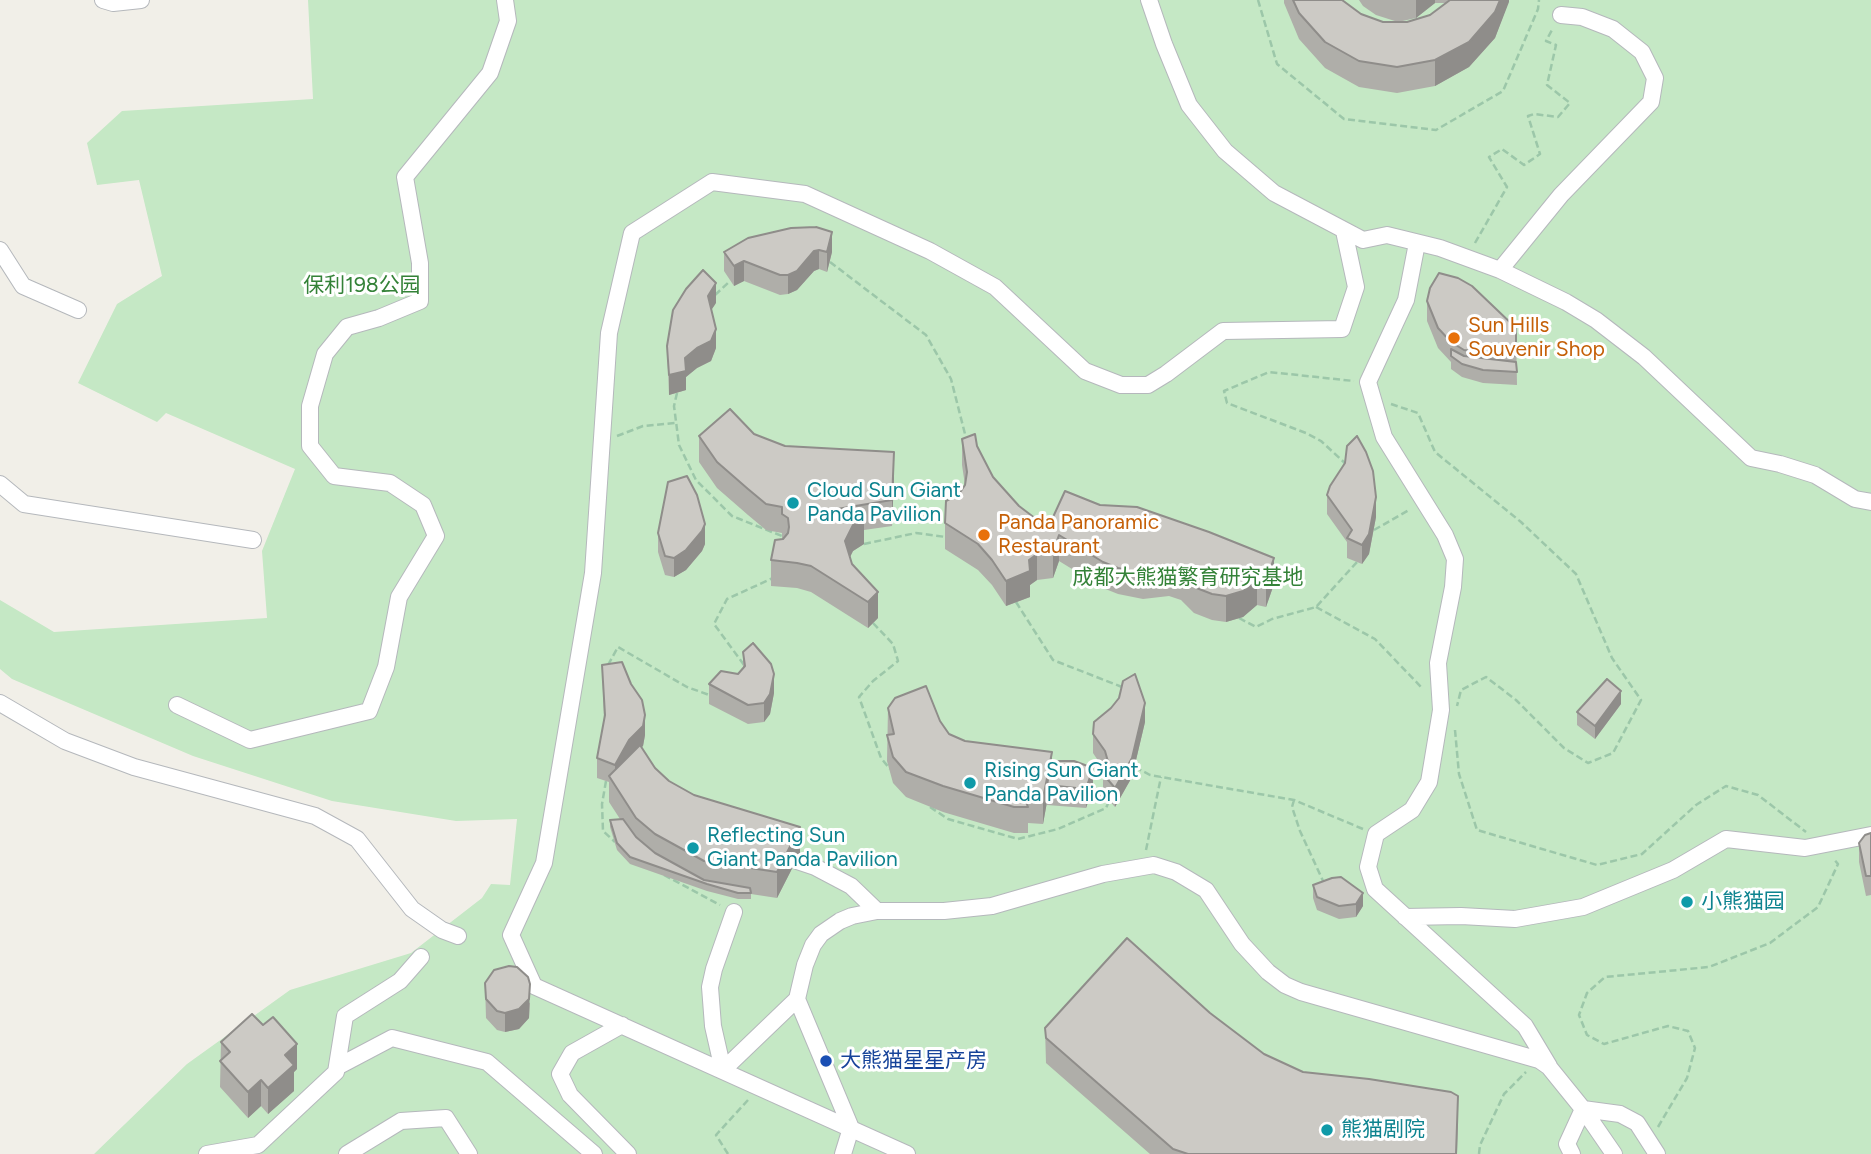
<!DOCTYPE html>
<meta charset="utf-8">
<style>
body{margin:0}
canvas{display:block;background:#f1efe8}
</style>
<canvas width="1871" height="1154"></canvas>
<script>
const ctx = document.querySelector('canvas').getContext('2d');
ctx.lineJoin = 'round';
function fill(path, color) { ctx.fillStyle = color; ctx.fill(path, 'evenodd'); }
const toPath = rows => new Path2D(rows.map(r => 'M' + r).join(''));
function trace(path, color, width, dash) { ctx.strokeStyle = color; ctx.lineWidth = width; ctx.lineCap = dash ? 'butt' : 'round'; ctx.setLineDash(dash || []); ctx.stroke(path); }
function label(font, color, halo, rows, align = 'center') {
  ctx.font = font + ' Figtree,"Noto Sans SC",sans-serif'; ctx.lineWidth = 6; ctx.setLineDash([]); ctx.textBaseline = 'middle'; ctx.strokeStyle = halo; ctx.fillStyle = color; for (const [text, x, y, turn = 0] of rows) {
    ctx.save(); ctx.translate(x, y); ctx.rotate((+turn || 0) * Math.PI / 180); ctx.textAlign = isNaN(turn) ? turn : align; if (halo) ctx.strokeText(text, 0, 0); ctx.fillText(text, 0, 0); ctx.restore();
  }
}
const green = toPath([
 [308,0,1871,0,1871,1154,94,1154,187,1064,290,990,411,953,482,898,491,884,510,885,517,819,456,821,332,801,193,756,12,679,0,669,0,600,54,632,267,618,262,551,295,469,166,413,157,422,78,383,117,304,162,276,139,180,97,185,87,143,122,111,313,99]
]);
const path = toPath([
 [1258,0,1277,64,1344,119,1436,130,1503,91,1538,9,1539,0],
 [1475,243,1507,187,1489,157,1502,149,1524,165,1540,154,1528,116,1534,114,1558,117,1570,103,1547,85,1556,45,1546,41,1553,28],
 [830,262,926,335,951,379,966,438],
 [715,295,730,281],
 [677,393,674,406,679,445,696,480,732,516,782,536],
 [1391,404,1418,413,1435,452,1521,522,1576,574,1612,658,1641,700,1613,753,1588,763,1564,748,1516,700,1486,677,1461,690,1457,706],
 [617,436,643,426,675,423],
 [1347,465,1321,441,1306,433,1227,403,1224,391,1269,372,1354,381],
 [1374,530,1409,510],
 [864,544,916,533,946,537],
 [1016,602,1053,660,1122,687,1123,689],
 [1316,607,1375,639,1423,689],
 [1239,618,1256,627,1272,619,1316,607,1357,562],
 [873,623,893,644,898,661,873,681,859,697,881,758,890,769],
 [608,665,618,647,687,687,712,696],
 [744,665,714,624,727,599,773,578],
 [1455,730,1459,774,1477,830,1597,865,1642,854,1696,805,1726,786,1758,795,1806,832],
 [1135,767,1150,775,1294,800,1363,829],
 [606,781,602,804,603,831,615,842],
 [1294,800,1292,807,1300,831,1324,883],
 [930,807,948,819,1018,839,1058,829,1106,808,1109,801],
 [1146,850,1161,777],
 [664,875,720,905],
 [1658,1127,1687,1078,1695,1048,1688,1031,1668,1026,1604,1044,1587,1035,1579,1015,1587,993,1605,977,1709,967,1770,943,1818,907,1838,864,1833,858],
 [728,1154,716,1135,748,1100],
 [1479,1154,1480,1145,1504,1094,1526,1072]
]);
const minor = toPath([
 [103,0,113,3,141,0],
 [1149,0,1164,44,1189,105,1225,151,1274,193,1363,240,1387,235,1440,248,1500,270,1566,302,1596,320,1644,357,1751,458,1780,464,1815,475,1855,499,1871,502],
 [1417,243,1406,300,1368,382,1384,437,1445,535,1455,559,1453,587,1438,663,1441,710,1429,782,1412,810,1376,834,1368,867,1375,889,1525,1026,1549,1066],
 [0,250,23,286,78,310],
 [1500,270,1561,195,1651,102,1655,78,1642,52,1613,29,1582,17,1561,15],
 [0,484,24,504,253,540],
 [0,703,65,741,134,767,315,816,357,839,412,909,442,930,458,936],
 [177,705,250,740,369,711,386,667,399,597,436,536,423,505,390,483,334,476,310,446,310,406,325,354,347,327,379,318,420,301,420,263,405,177,490,73,508,21,505,0],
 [797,861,815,867,851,886,877,911],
 [1405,917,1461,916,1515,919,1583,907,1673,870,1726,839,1805,848,1871,835],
 [622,1025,572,1053,560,1074,570,1095,628,1154],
 [337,1067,392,1038,487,1062,594,1154],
 [723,1070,713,1026,710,987,714,969,734,912],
 [723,1070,797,999],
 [207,1154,258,1145,336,1072,345,1016,400,981,421,957],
 [347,1154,401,1121,446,1118,469,1154],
 [843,1154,851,1128,797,999,805,965,813,945,821,934,840,921,852,916,877,911,944,911,992,906,1103,874,1154,865,1176,872,1206,890,1242,944,1268,972,1285,985,1301,992,1539,1060,1549,1067,1583,1109,1614,1154],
 [907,1154,534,986,511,935,544,863,593,573,609,333,632,233,712,182,805,194,930,251,995,287,1085,371,1121,385,1148,385,1166,374,1223,331,1342,329,1356,287,1344,231],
 [1572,1154,1567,1144,1583,1109,1620,1114,1637,1123,1657,1154]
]);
const wall = toPath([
 [1284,0,1342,0,1361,14,1383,22,1407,22,1430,15,1446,3,1435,3,1416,18,1398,22,1376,15,1363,6,1359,0,1509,0,1495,38,1469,67,1435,86,1397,93,1359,87,1325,68,1299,39,1284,3],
 [748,238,832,252,827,272,819,269,814,271,797,290,788,294,780,295,744,281,734,286,724,271,724,252],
 [1427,301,1516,328,1517,385,1483,383,1462,377,1451,369,1451,362,1438,348,1427,321],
 [716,303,711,310,716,348,711,361,697,368,686,377,686,390,669,395,667,346],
 [754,434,785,446,894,478,892,526,864,530,864,544,853,551,850,557,852,564,878,618,868,628,811,592,797,588,771,586,771,560,782,539,782,533,766,530,748,515,717,488,699,462,699,436],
 [962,439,977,446,993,477,1019,506,1048,528,1065,491,1274,584,1266,607,1257,605,1243,617,1226,622,1212,620,1194,613,1181,600,1169,596,1143,599,1118,594,1103,588,1059,561,1053,578,1037,580,1030,585,1030,597,1006,606,992,585,978,570,945,549,945,523,959,494,965,485,962,465],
 [1327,495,1376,517,1369,554,1362,564,1347,558,1347,542,1327,514],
 [658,533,705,544,702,551,686,570,674,577,665,575,658,552],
 [743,652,774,693,770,714,764,722,748,724,709,704,709,684,738,674,743,668],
 [602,665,645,735,643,746,641,747,655,768,669,781,694,795,800,853,777,898,751,894,751,899,738,899,707,891,630,864,617,850,610,827,610,820,620,819,609,802,609,782,597,778,597,758,604,720],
 [1621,704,1595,739,1577,725,1577,712],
 [888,708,940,721,949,734,965,741,1052,763,1093,788,1086,808,1047,805,1047,802,1043,824,1028,823,1028,833,1014,833,943,812,906,797,893,783,887,761],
 [1145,722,1132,777,1115,807,1103,794,1103,774,1105,771,1093,753,1093,734],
 [1871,833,1871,895,1866,896,1859,862,1859,843],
 [1313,885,1363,906,1356,917,1339,919,1317,910,1313,898],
 [485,983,530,1003,529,1018,519,1029,505,1032,497,1030,486,1018],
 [1210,1013,1264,1054,1303,1072,1458,1121,1457,1154,1150,1154,1046,1063,1045,1028],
 [221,1042,297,1069,294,1072,294,1091,268,1114,261,1106,248,1118,220,1087]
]);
const shadedWall = toPath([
 [1416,0,1435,0,1435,3,1416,18],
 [1500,0,1509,0,1509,2,1495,38,1469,67,1435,86,1435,60],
 [832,232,832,252,827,272,827,252],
 [819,250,819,269,814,271,797,290,788,294,788,275,814,251],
 [744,261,744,281,734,286,734,266],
 [716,283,716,303,708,315,708,296],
 [716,329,716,348,711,361,697,368,686,377,686,390,669,395,669,375],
 [894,452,894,478,892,526,892,500],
 [1376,497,1376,517,1369,554,1362,564,1362,545],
 [864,518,864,544,853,551,845,567,845,541,853,525],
 [705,524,705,544,702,551,686,570,674,577,674,558],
 [1059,535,1059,561,1053,578,1053,552],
 [1037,554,1037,580,1030,585,1030,597,1006,606,1006,581],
 [1274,558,1274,584,1266,607,1266,581],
 [1257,579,1257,605,1243,617,1226,622,1226,596],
 [878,592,878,618,868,628,868,602],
 [774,674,774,693,770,714,764,722,764,703],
 [1621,691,1621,704,1595,739,1595,726],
 [1145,703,1145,722,1132,777,1115,807,1115,788],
 [645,715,645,735,643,746,629,759,615,784,615,765,629,740],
 [1052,752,1052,778,1047,785,1047,802,1043,824,1043,799],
 [1093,768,1093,788,1086,808,1086,789],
 [800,827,800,853,777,898,777,872],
 [1363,893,1363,906,1356,917,1356,904],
 [530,984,529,1018,519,1029,505,1032,505,1013],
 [297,1044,297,1069,294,1072,294,1091,268,1114,268,1088,285,1055],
 [261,1080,261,1106,248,1118,248,1092]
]);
const building = toPath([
 [1293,0,1342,0,1361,14,1383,22,1407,22,1430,15,1450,0,1500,0,1495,12,1469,42,1435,60,1397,67,1359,61,1325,42,1299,13,1293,0],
 [816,227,832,232,827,252,819,250,814,251,797,271,788,275,780,275,744,261,734,266,724,252,748,238,791,228,816,227],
 [703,270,716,283,708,296,716,329,711,341,697,348,685,358,686,371,669,375,667,346,673,310,686,289,703,270],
 [1439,273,1458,278,1472,286,1516,328,1516,356,1464,350,1451,342,1438,328,1427,301,1430,288,1439,273],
 [1451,349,1464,356,1516,362,1517,372,1483,370,1462,364,1451,356,1451,349],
 [730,409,754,434,785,446,894,452,892,500,837,509,863,513,864,518,853,525,845,541,852,564,878,592,868,602,811,566,797,563,771,560,775,540,783,539,788,533,789,527,788,518,782,514,782,507,766,504,748,489,717,462,699,436,730,409],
 [975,434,977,446,993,477,1019,506,1048,528,1065,491,1100,505,1137,507,1209,532,1274,558,1266,581,1257,579,1243,591,1226,596,1212,594,1194,587,1181,575,1169,570,1143,574,1118,568,1103,562,1059,535,1053,552,1037,554,1029,560,1030,571,1006,581,992,560,978,544,945,523,946,501,959,494,965,485,967,472,962,439,975,434],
 [1357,436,1366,452,1373,471,1376,497,1369,534,1362,545,1347,538,1352,530,1327,495,1330,486,1345,463,1347,446,1357,436],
 [687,476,697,495,705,524,702,531,686,550,674,558,665,556,658,533,668,482,687,476],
 [753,643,771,664,774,674,770,694,764,703,748,705,709,684,721,671,738,674,745,666,743,652,753,643],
 [622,662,631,684,642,700,645,715,643,726,629,740,615,765,597,758,605,715,602,665,622,662],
 [1135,674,1145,703,1132,758,1115,788,1103,774,1109,765,1105,751,1093,734,1094,722,1111,708,1119,698,1123,681,1135,674],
 [1607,679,1621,691,1595,726,1577,712,1607,679],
 [926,686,940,721,949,734,965,741,1052,752,1043,799,1024,797,1028,807,1014,807,943,786,906,772,893,757,887,735,894,734,888,708,895,698,926,686],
 [640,745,655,768,669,781,694,795,800,827,777,872,704,861,655,834,636,818,609,776,640,745],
 [1059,761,1074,761,1093,768,1086,789,1047,785,1051,764,1059,761],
 [623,819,636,837,655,853,704,880,750,888,751,893,738,893,707,884,630,857,617,843,610,820,623,819],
 [1871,833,1871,876,1866,876,1859,843,1865,835,1871,833],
 [1341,877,1363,893,1356,904,1339,906,1317,897,1313,885,1332,878,1341,877],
 [1127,938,1210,1013,1264,1054,1303,1072,1369,1079,1451,1092,1458,1096,1456,1154,1188,1154,1173,1149,1046,1038,1045,1028,1127,938],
 [509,966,517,967,528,977,530,984,529,999,519,1009,505,1013,497,1011,486,999,485,983,494,970,509,966],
 [252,1014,263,1025,273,1017,297,1044,285,1055,294,1065,268,1088,261,1080,248,1092,220,1061,230,1052,221,1042,252,1014]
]);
const markers = [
 [1454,338,7,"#e8710a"],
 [793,503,7,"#0f9aa8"],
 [984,535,7,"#e8710a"],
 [970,783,7,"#0f9aa8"],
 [693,848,7,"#0f9aa8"],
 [1687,902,7,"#0f9aa8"],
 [826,1061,7,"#1a4fb4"],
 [1327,1130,7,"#0f9aa8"]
];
const parkNames = [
 ["保利198公园",362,286],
 ["成都大熊猫繁育研究基地",1188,578]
];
const foodNames = [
 ["Sun Hills",1468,326],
 ["Souvenir Shop",1468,350],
 ["Panda Panoramic",998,523],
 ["Restaurant",998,547]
];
const cultureNames = [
 ["Cloud Sun Giant",807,491],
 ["Panda Pavilion",807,515],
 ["Rising Sun Giant",984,771],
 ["Panda Pavilion",984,795],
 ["Reflecting Sun",707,836],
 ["Giant Panda Pavilion",707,860],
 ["小熊猫园",1701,902],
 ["熊猫剧院",1341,1130]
];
const transitNames = [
 ["大熊猫星星产房",840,1061]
];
fill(green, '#c5e8c5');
trace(minor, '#b5b8bc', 18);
trace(path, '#9cc7a9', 2.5, [7, 3.5]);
trace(minor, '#fff', 16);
fill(wall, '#afaea9');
fill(shadedWall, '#8f8d8a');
fill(building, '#cccac5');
trace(building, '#8f8d8a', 2);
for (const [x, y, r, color] of markers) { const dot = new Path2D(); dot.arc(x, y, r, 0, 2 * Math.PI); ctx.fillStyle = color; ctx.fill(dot); trace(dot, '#fff', 2.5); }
label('21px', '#348238', '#fff', parkNames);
label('21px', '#c56008', '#fff', foodNames, 'left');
label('21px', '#0d838f', '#fff', cultureNames, 'left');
label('21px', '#164399', '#fff', transitNames, 'left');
</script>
